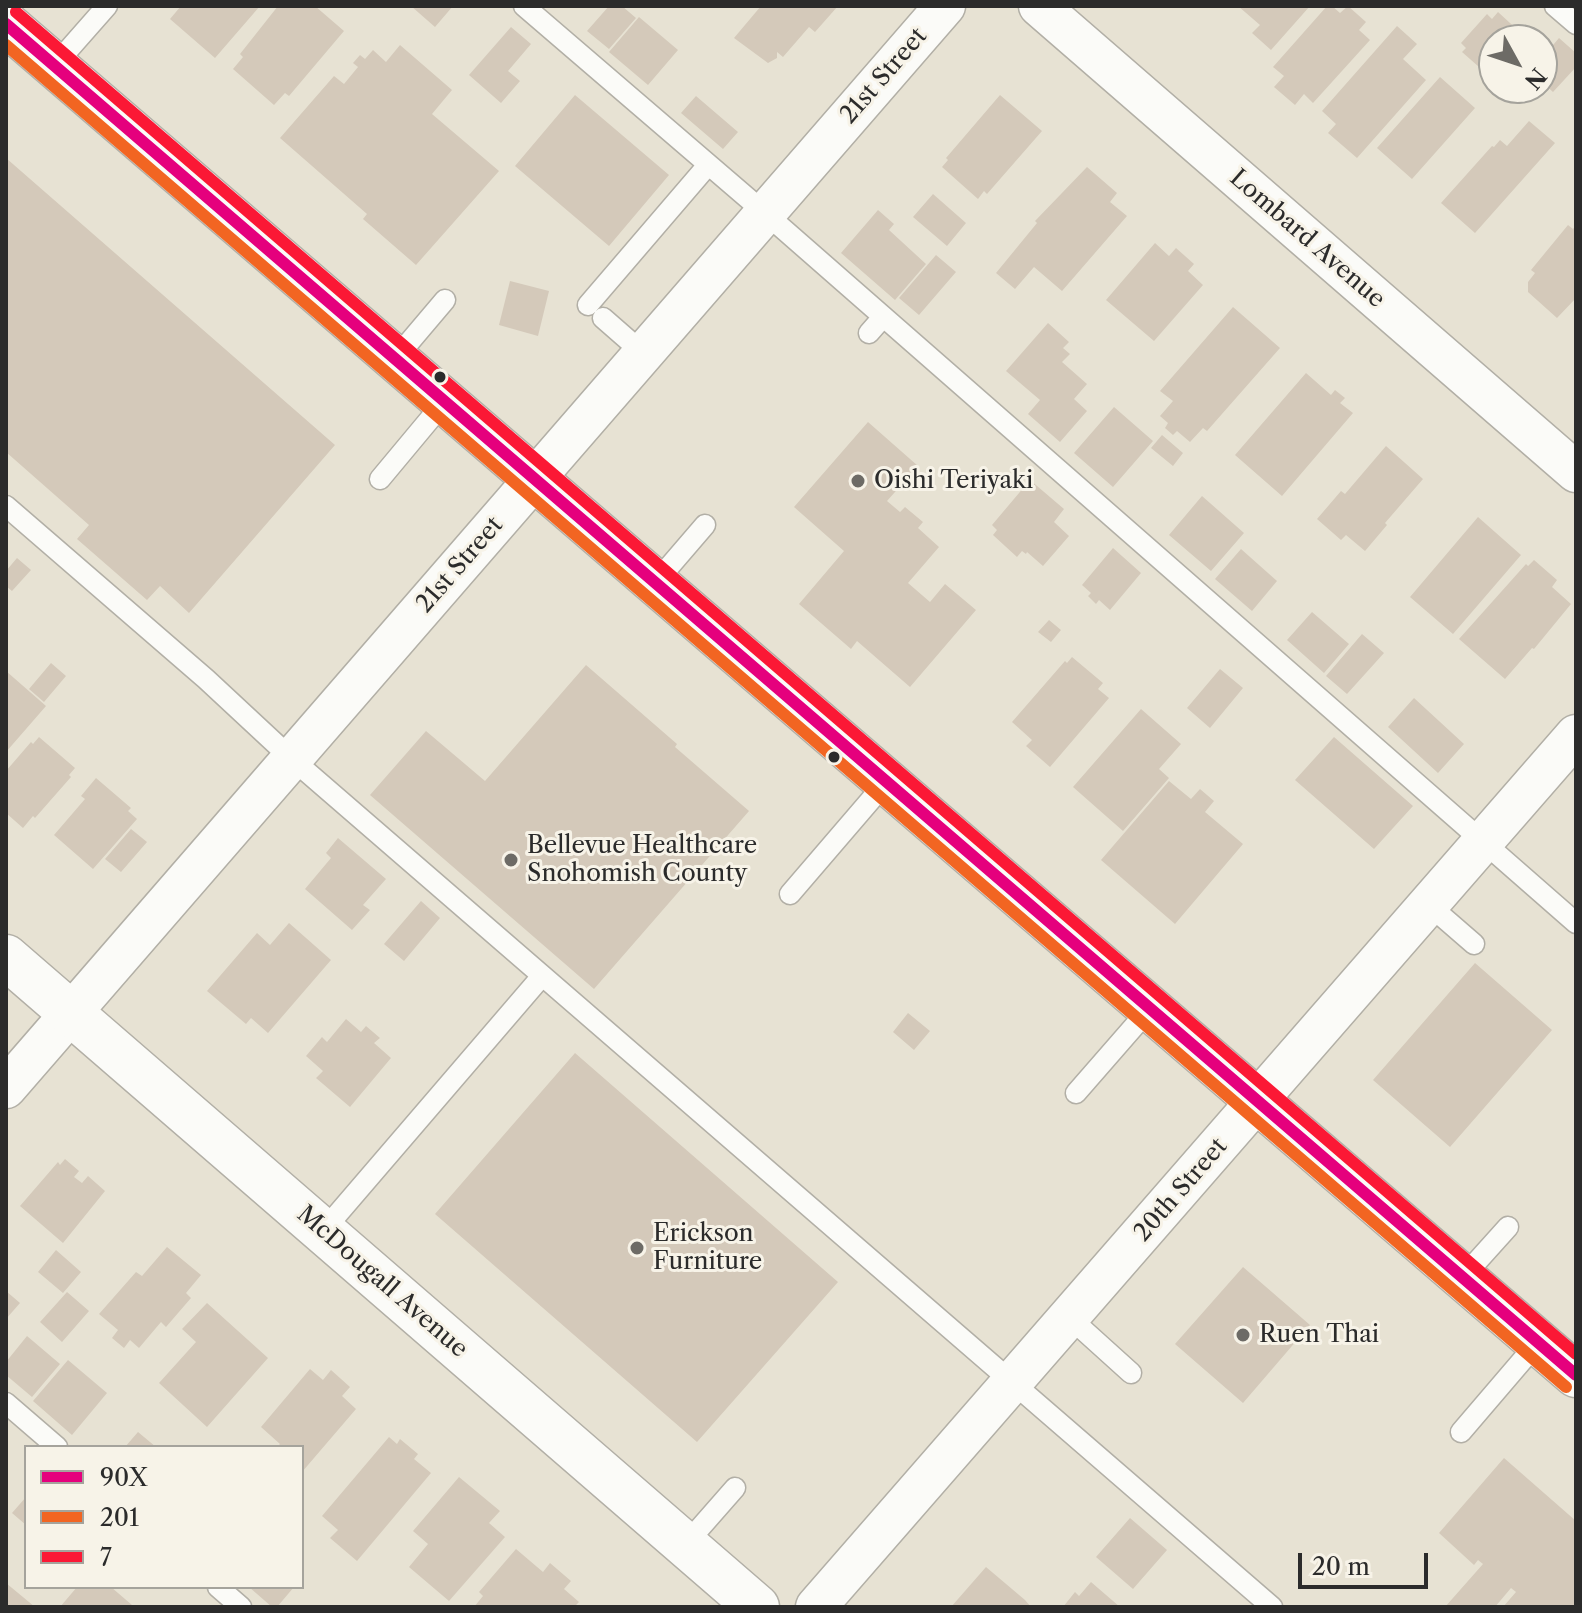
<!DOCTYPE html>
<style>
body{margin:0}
#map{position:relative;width:1582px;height:1613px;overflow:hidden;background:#e7e2d3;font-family:"Libre Caslon Text",serif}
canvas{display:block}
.frame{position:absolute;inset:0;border:8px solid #2b2b2b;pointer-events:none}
.legend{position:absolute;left:24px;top:1445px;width:280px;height:144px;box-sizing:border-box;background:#f7f3e8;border:2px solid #a5a39c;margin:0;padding:10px 14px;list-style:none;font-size:24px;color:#2b2b2b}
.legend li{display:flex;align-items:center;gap:16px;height:40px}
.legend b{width:40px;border:2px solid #a5a39c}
.north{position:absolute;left:1478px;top:24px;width:80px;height:80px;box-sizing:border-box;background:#f7f3e8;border:2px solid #a5a39c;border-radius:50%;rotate:130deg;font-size:22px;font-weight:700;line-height:32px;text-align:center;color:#2b2b2b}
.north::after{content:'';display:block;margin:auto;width:28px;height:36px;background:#6d6b66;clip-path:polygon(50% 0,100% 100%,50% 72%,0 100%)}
.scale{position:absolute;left:1298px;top:1553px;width:130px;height:36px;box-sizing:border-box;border:4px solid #2b2b2b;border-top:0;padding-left:10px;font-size:24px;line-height:28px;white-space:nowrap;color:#2b2b2b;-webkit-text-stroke:6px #f7f3e8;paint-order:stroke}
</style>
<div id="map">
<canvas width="1582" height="1613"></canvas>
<div class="frame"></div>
<ul class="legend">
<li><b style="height:10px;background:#e5007d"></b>90X</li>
<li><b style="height:10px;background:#f26522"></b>201</li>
<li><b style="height:10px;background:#fb1835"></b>7</li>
</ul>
<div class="north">N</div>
<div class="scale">20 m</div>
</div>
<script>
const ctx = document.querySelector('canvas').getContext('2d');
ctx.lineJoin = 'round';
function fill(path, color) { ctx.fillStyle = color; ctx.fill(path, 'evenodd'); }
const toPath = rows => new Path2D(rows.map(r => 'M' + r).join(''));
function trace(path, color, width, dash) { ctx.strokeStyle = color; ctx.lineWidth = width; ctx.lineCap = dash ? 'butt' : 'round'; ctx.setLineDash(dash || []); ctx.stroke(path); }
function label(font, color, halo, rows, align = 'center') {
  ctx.font = font + ' "Libre Caslon Text",serif'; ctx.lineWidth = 6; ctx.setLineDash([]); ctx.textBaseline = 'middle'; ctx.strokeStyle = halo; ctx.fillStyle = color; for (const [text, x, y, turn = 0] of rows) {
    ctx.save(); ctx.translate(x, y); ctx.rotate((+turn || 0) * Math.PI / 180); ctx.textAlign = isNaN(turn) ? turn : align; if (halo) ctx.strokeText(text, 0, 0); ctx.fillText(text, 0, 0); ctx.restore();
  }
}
const building = toPath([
 [181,6,260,6,215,58,170,19],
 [278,6,315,6,344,31,289,96,285,93,274,105,233,69,243,57,240,54],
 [411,6,453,6,435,27],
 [609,6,622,6,636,18,609,49,587,31],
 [761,6,838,6,815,32,809,27,783,57,777,52,777,58,768,63,734,38],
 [1238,6,1310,6,1271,50,1252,33,1260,25],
 [1327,6,1332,6,1340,13,1348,6,1366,22,1359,30,1370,40,1313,103,1304,94,1295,105,1274,87,1284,76,1273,67],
 [1498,12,1522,34,1517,40,1494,40,1494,66,1487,74,1462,52,1466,48,1461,43,1487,14,1492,19],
 [639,17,678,50,648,85,609,52],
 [1397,26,1417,44,1403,59,1426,80,1357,158,1328,133,1336,124,1322,111],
 [511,27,531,44,508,71,520,81,501,103,469,75],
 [1559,38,1576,53,1576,67,1553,92,1542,82,1542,58],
 [400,45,452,90,432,114,499,171,416,265,363,219,367,214,280,138,334,76,344,84,358,67,353,63,360,55,365,59,373,50,386,62],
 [1440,77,1475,108,1412,179,1377,148],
 [575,95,669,175,609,246,515,166],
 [1000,95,1042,131,987,194,984,191,978,199,942,167,948,160,946,158],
 [696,96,738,132,723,149,681,113],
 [1529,121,1555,143,1475,233,1441,203,1492,146,1494,147,1500,140,1507,146],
 [6,158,335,445,189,613,160,586,147,600,77,539,89,525,6,452],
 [1087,167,1117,193,1110,202,1127,216,1062,291,1034,267,1015,289,996,273,1037,223,1035,221],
 [933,194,966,223,947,246,913,217],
 [878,210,894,224,889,230,926,264,895,300,841,253],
 [1568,225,1573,229,1576,225,1576,298,1557,318,1528,292,1528,282,1535,273,1531,270],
 [1155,243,1169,256,1176,248,1194,264,1188,271,1203,285,1154,341,1106,300],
 [936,255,956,272,919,315,899,298],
 [510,281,549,291,538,336,499,325],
 [1233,307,1280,348,1207,431,1203,428,1190,442,1177,431,1173,435,1165,428,1168,423,1160,416,1173,401,1160,391],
 [1048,323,1069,342,1063,348,1070,354,1062,362,1087,384,1074,399,1087,411,1060,442,1028,414,1040,400,1006,371],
 [1306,373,1331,395,1335,390,1345,398,1340,403,1353,413,1282,496,1235,455],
 [1114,407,1153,441,1113,487,1074,453],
 [868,422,918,466,887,501,900,512,905,507,923,522,918,528,939,547,908,583,930,602,945,584,976,610,910,687,857,641,851,649,799,604,844,551,794,507],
 [1162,435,1183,453,1173,466,1151,448],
 [1386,446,1423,479,1385,523,1387,525,1365,551,1346,535,1341,540,1317,519,1341,491,1345,494],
 [1030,480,1064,509,1054,522,1069,536,1043,566,1027,552,1026,554,1022,551,1017,557,993,535,997,530,992,525],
 [1202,496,1244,533,1211,571,1169,535],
 [1478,517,1521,555,1453,634,1410,597],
 [1113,548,1141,573,1110,610,1099,600,1096,604,1088,596,1091,593,1082,585],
 [1241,549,1277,581,1252,611,1215,579],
 [17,558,31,570,12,591,6,586,6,571],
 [1534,560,1557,580,1552,587,1571,604,1534,649,1532,648,1505,679,1459,639,1526,564,1528,566],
 [1312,612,1349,644,1324,673,1287,640],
 [1049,620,1061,630,1051,642,1038,632],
 [1362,634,1384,653,1347,694,1326,676],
 [1072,657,1103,683,1098,689,1109,698,1050,767,1026,746,1032,740,1012,722,1065,661,1067,663],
 [51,663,66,676,44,702,29,689],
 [586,665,677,744,675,747,749,811,594,989,370,795,426,731,485,781],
 [1220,669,1243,688,1210,728,1187,708],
 [6,671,46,706,6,752],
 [1414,698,1464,744,1438,773,1388,727],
 [1141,709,1181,744,1159,769,1169,778,1123,831,1073,787],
 [39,737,75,768,69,775,71,777,35,818,33,816,23,828,6,813,6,771,31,742,33,744],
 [1334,737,1413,806,1374,849,1295,780],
 [96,778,131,808,128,811,137,819,93,869,54,835,85,799,81,796],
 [1169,781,1191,799,1200,789,1214,801,1205,812,1243,844,1175,924,1101,860],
 [131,829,147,842,121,872,105,859],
 [338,838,386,879,363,905,370,910,352,930,305,889,331,858,326,853],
 [421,901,440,918,404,961,384,944],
 [289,923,331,960,268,1033,251,1018,246,1024,207,991,257,933,270,945],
 [1475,963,1552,1030,1450,1147,1373,1080],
 [908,1013,930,1031,914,1050,893,1032],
 [346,1019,361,1032,366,1026,380,1038,374,1043,391,1058,350,1107,316,1078,323,1071,306,1056,322,1037,327,1042],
 [575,1053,838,1282,697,1442,435,1214],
 [65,1159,79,1171,74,1177,82,1183,88,1176,105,1191,63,1243,20,1206,58,1162,60,1165],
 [167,1247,201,1275,186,1293,191,1298,166,1327,161,1322,139,1348,130,1340,124,1348,112,1338,118,1330,99,1314,136,1272,142,1276],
 [56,1250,81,1272,63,1293,38,1272],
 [1243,1267,1310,1325,1243,1403,1175,1344],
 [6,1291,20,1303,6,1319],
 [67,1292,89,1311,62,1342,40,1322],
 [207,1303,268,1358,207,1427,159,1383,196,1342,182,1329],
 [27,1336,60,1364,32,1397,6,1375,6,1362],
 [68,1360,107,1393,72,1435,33,1401],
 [310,1369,323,1380,331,1370,350,1387,342,1396,356,1409,302,1472,302,1447,277,1447,280,1444,261,1427],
 [138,1432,156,1447,125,1447],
 [389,1437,397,1444,400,1439,418,1454,414,1459,431,1473,357,1561,330,1538,338,1530,322,1516],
 [1504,1458,1576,1521,1576,1607,1503,1607,1516,1592,1511,1588,1495,1607,1445,1607,1483,1564,1478,1560,1474,1565,1439,1533],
 [459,1477,500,1511,489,1523,505,1537,449,1601,409,1567,428,1544,413,1531],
 [26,1497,26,1525,12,1513],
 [1130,1518,1167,1550,1133,1589,1096,1557],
 [516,1549,543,1572,550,1563,571,1581,564,1589,579,1602,574,1607,474,1607,483,1596,479,1592],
 [986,1567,1025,1600,1031,1607,951,1607],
 [1091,1582,1120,1607,1063,1607,1075,1592,1079,1596],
 [6,1583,35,1607,6,1607],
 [77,1587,111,1587,132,1605,60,1607],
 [249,1587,294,1587,277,1607,272,1607]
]);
const service = toPath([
 [524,6,765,213,1576,923],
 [1555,6,1576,24],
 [55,65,107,6],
 [588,305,708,165],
 [603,318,643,353],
 [869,333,883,317],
 [395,359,445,300],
 [380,479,445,401],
 [6,506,206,679,292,759,1272,1607],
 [656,582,705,525],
 [790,894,887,781],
 [1429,905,1474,944],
 [1076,1093,1151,1007],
 [323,1231,542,976],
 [1463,1277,1508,1227],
 [1069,1317,1131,1373],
 [6,1403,57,1447],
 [1461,1432,1538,1342],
 [685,1545,735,1488],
 [218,1587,241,1607]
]);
const minor = toPath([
 [1039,6,1576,472],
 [6,1088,945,6],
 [816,1607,1576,735]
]);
const tertiary = toPath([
 [6,957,757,1607]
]);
const primary = toPath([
 [6,24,1576,1375]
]);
const bus1 = toPath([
 [6,24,1576,1375]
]);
const bus2 = toPath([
 [6,45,1566,1387]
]);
const bus3 = toPath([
 [16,12,1576,1354]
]);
const markers = [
 [440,377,7,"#2b2b2b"],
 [858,481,8,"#6d6b66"],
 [834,757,7,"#2b2b2b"],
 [511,860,8,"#6d6b66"],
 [637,1248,8,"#6d6b66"],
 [1243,1335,8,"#6d6b66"]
];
const streetNames = [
 ["21st Street",884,76,-49],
 ["Lombard Avenue",1307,239,41],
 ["21st Street",460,565,-49],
 ["20th Street",1181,1190,-49],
 ["McDougall Avenue",382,1282,41]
];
const poiNames = [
 ["Oishi Teriyaki",874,481],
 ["Bellevue Healthcare",527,846],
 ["Snohomish County",527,874],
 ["Erickson",653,1234],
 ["Furniture",653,1262],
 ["Ruen Thai",1259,1335]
];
fill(building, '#d4c9ba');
trace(service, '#b2afa6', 23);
trace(minor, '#b2afa6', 43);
trace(tertiary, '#b2afa6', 47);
trace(primary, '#b2afa6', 47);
trace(service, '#fbfbf8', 20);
trace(minor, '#fbfbf8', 40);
trace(tertiary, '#fbfbf8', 44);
trace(primary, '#fbfbf8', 44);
trace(bus1, '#e5007d', 12);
trace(bus2, '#f26522', 12);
trace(bus3, '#fb1835', 12);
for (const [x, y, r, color] of markers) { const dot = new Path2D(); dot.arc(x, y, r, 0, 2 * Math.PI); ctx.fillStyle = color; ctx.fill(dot); trace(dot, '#f7f3e8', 3); }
label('24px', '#2b2b2b', '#f7f3e8', streetNames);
label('24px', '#2b2b2b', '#f7f3e8', poiNames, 'left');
</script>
